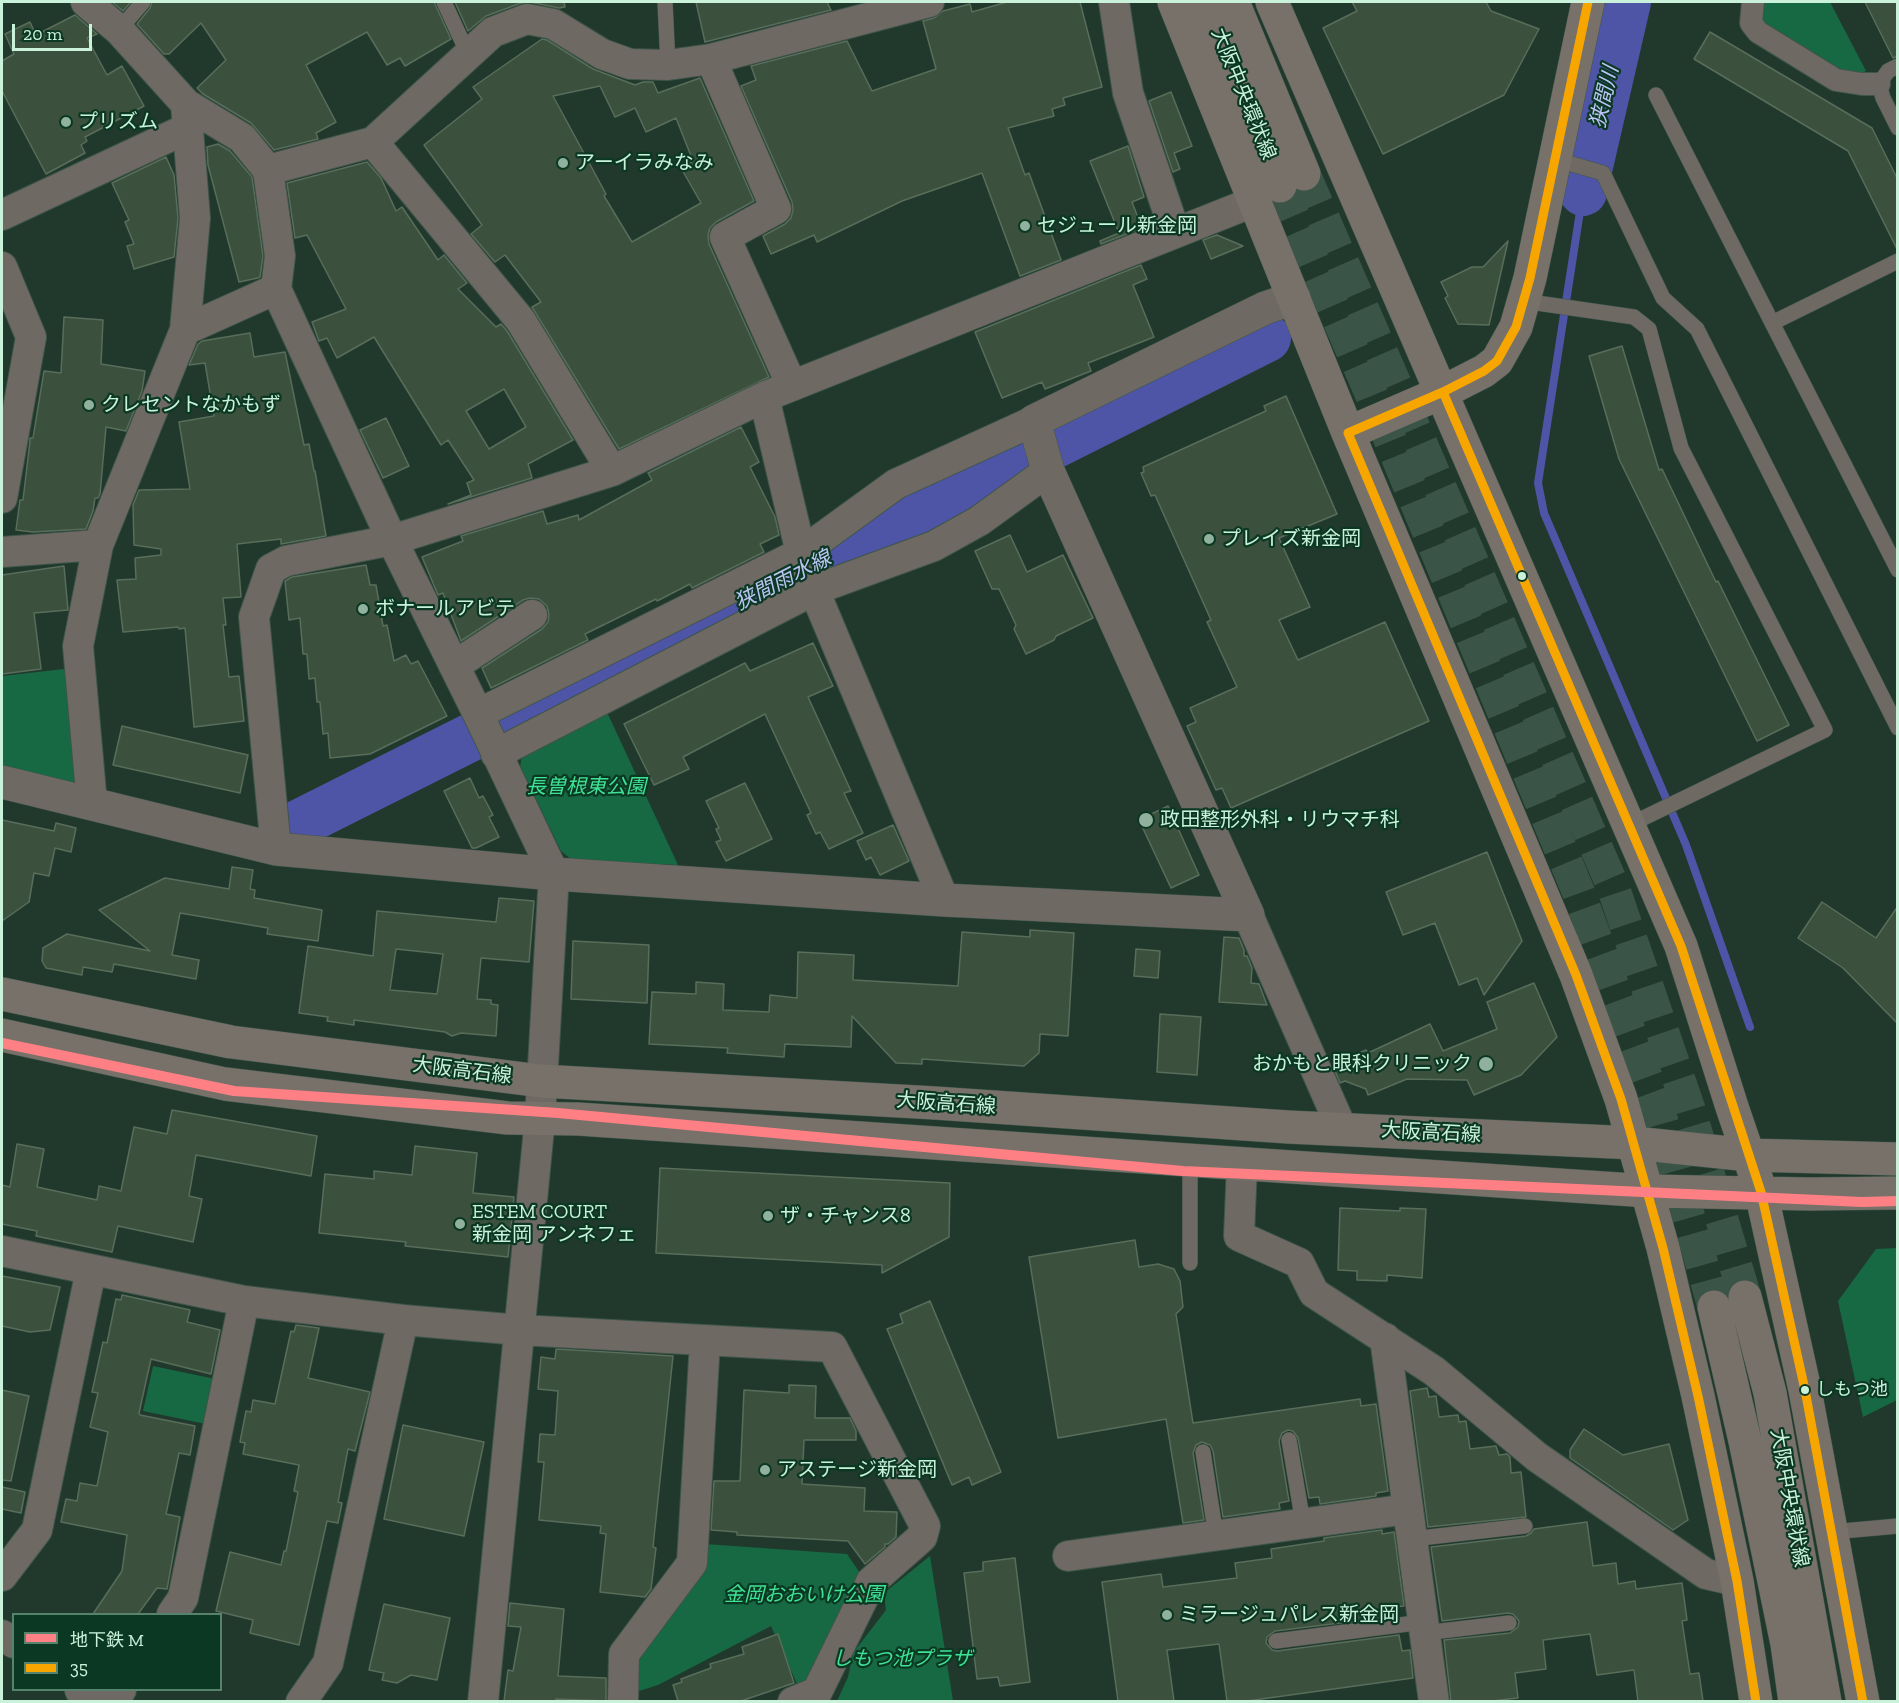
<!DOCTYPE html>
<meta charset="utf-8">
<style>
body{margin:0}
#map{position:relative;width:1899px;height:1703px;overflow:hidden;background:#21392d;font-family:"Zilla Slab","Noto Sans JP",serif}
canvas{display:block}
.frame{position:absolute;inset:0;border:3px solid #caf1d9;pointer-events:none}
.legend{position:absolute;left:12px;top:1613px;width:210px;height:78px;box-sizing:border-box;background:#0b3822;border:2px solid #57826b;margin:0;padding:8px 10px;list-style:none;font-size:18px;color:#caf1d9}
.legend li{display:flex;align-items:center;gap:12px;height:30px}
.legend b{width:30px;border:2px solid #57826b}
.scale{position:absolute;left:12px;top:24px;width:80px;height:27px;box-sizing:border-box;border:3px solid #caf1d9;border-top:0;padding-left:8px;font-size:18px;line-height:21px;white-space:nowrap;color:#caf1d9;-webkit-text-stroke:4px #0b3822;paint-order:stroke}
</style>
<div id="map">
<canvas width="1899" height="1703"></canvas>
<div class="frame"></div>
<ul class="legend">
<li><b style="height:8px;background:#ff8084"></b>地下鉄 M</li>
<li><b style="height:8px;background:#f7a600"></b>35</li>
</ul>
<div class="scale">20 m</div>
</div>
<script>
const ctx = document.querySelector('canvas').getContext('2d');
ctx.lineJoin = 'round';
function fill(path, color) { ctx.fillStyle = color; ctx.fill(path, 'evenodd'); }
const toPath = rows => new Path2D(rows.map(r => 'M' + r).join(''));
function trace(path, color, width, dash) { ctx.strokeStyle = color; ctx.lineWidth = width; ctx.lineCap = dash ? 'butt' : 'round'; ctx.setLineDash(dash || []); ctx.stroke(path); }
function label(font, color, halo, rows, align = 'center') {
  ctx.font = font + ' "Zilla Slab","Noto Sans JP",serif'; ctx.lineWidth = 4.5; ctx.setLineDash([]); ctx.textBaseline = 'middle'; ctx.strokeStyle = halo; ctx.fillStyle = color; for (const [text, x, y, turn = 0] of rows) {
    ctx.save(); ctx.translate(x, y); ctx.rotate((+turn || 0) * Math.PI / 180); ctx.textAlign = isNaN(turn) ? turn : align; if (halo) ctx.strokeText(text, 0, 0); ctx.fillText(text, 0, 0); ctx.restore();
  }
}
const green = toPath([
 [1759,2,1830,2,1866,71,1860,74,1836,71,1760,25],
 [73,668,84,775,73,785,2,769,2,676],
 [606,710,678,865,572,860,561,851,520,766,523,752],
 [1897,1248,1897,1400,1863,1417,1838,1301,1876,1249],
 [153,1366,215,1379,206,1424,143,1411],
 [705,1544,847,1554,862,1576,807,1682,798,1686,771,1626,658,1685,636,1692,637,1656],
 [930,1556,953,1701,837,1701,848,1677,853,1653,886,1610,884,1593]
]);
const stream = toPath([
 [1583,192,1538,483,1544,513,1686,845,1750,1027]
]);
const river = toPath([
 [1583,192,1627,2],
 [298,824,1267,338]
]);
const building = toPath([
 [112,2,131,2,123,11,112,2],
 [152,2,434,2,451,39,405,66,400,58,387,65,367,32,306,65,336,122,316,133,318,139,274,150,251,123,203,94,197,88,226,60,201,23,169,54,164,54,137,24,150,8,152,2],
 [455,2,564,2,565,7,559,8,530,2,521,3,486,16,468,31,455,2],
 [696,2,827,2,831,10,705,42,696,2],
 [1007,2,1080,2,1102,87,1063,98,1065,105,1052,109,1054,116,1008,128,1025,175,1029,173,1061,260,1020,276,982,173,902,201,817,242,814,235,771,254,763,236,785,224,791,218,793,210,792,202,741,86,756,80,751,66,847,41,872,91,936,69,923,21,934,18,943,11,970,4,972,12,1007,2],
 [1352,2,1486,2,1491,11,1539,29,1504,95,1383,154,1323,28,1357,11,1352,2],
 [1865,2,1898,2,1898,56,1893,58,1865,2],
 [75,15,97,34,87,38,107,75,122,66,144,106,85,137,87,141,81,145,85,153,46,174,2,91,2,61,14,54,5,34,30,22,36,35,75,15],
 [1710,32,1872,128,1898,180,1898,251,1848,151,1694,59,1710,32],
 [542,39,547,40,593,69,635,85,643,82,653,82,658,93,700,78,754,201,716,222,710,228,708,236,709,244,769,377,619,449,532,307,541,302,505,255,495,262,471,234,482,225,424,145,482,99,473,87,542,39],
 [600,86,615,117,635,108,646,132,676,118,693,161,681,168,701,203,632,242,604,196,606,194,553,96,600,86],
 [1171,92,1192,146,1174,153,1180,169,1173,172,1149,101,1171,92],
 [218,144,230,151,252,177,263,256,260,277,258,278,239,282,208,165,207,147,218,144],
 [1128,146,1144,197,1132,202,1142,228,1101,244,1100,241,1119,233,1090,161,1128,146],
 [166,157,174,175,178,218,174,257,134,269,127,246,134,244,125,222,129,220,112,183,166,157],
 [367,162,381,178,396,211,402,207,438,260,444,255,467,283,458,289,496,327,501,324,507,331,573,440,528,464,532,478,448,504,471,495,467,483,474,480,448,440,441,445,374,337,337,358,327,338,319,341,312,322,346,309,307,235,295,238,287,183,367,162],
 [504,389,526,427,489,449,466,411,504,389],
 [1217,235,1243,246,1211,259,1203,240,1217,235],
 [1508,241,1489,325,1458,324,1445,298,1448,296,1441,282,1472,267,1483,267,1508,241],
 [1141,265,1147,279,1133,285,1154,337,1088,363,1091,371,1045,389,1042,382,1002,398,975,332,1141,265],
 [64,317,103,320,101,364,145,371,142,391,126,431,106,427,100,494,98,498,95,498,93,511,86,529,33,532,16,530,20,500,23,500,30,441,30,438,33,438,44,371,61,373,64,317],
 [250,333,254,357,285,352,304,445,309,444,314,471,315,471,326,536,281,544,281,539,237,544,241,597,223,598,226,625,223,625,229,677,239,676,244,721,194,727,185,628,179,629,178,627,123,632,117,580,136,579,135,558,161,555,161,549,134,545,133,505,139,490,190,489,179,422,214,416,205,363,189,365,198,344,202,341,250,333],
 [1622,346,1659,470,1662,469,1716,582,1718,581,1789,725,1757,741,1619,459,1589,356,1622,346],
 [1286,396,1337,514,1279,538,1310,607,1279,620,1298,660,1385,622,1429,721,1231,808,1222,788,1216,790,1187,726,1196,722,1190,708,1237,687,1207,622,1211,620,1155,495,1151,496,1141,473,1144,472,1143,467,1266,411,1264,406,1286,396],
 [386,418,409,466,383,478,360,430,386,418],
 [741,427,759,462,750,467,775,517,779,535,760,544,764,552,692,588,690,584,657,601,656,599,585,634,588,640,491,688,482,668,542,629,548,622,549,615,547,606,539,599,530,598,523,600,461,641,443,593,438,595,422,557,463,541,461,536,543,511,547,524,578,515,579,520,652,480,648,473,741,427],
 [1010,535,1027,572,1063,555,1093,618,1056,636,1054,640,1026,654,1014,629,1016,625,999,589,992,589,975,551,1010,535],
 [366,565,370,585,376,585,383,626,387,625,394,661,406,655,411,664,418,661,447,716,370,754,330,758,328,733,323,734,320,702,317,702,315,678,309,679,307,654,303,654,300,618,289,620,285,581,292,577,366,565],
 [64,566,68,610,34,613,41,669,2,674,2,575,64,566],
 [813,643,833,686,808,697,851,791,844,793,863,833,829,849,820,832,816,834,807,815,811,813,765,714,683,757,689,769,654,785,624,724,745,663,750,671,813,643],
 [122,726,248,755,240,793,113,765,122,726],
 [470,778,479,798,483,796,493,815,489,817,499,837,476,848,472,848,444,791,470,778],
 [745,783,772,839,726,861,716,842,721,840,716,829,719,828,706,801,745,783],
 [1168,806,1199,875,1171,888,1139,820,1168,806],
 [2,820,54,831,56,823,76,828,71,852,55,848,49,876,34,873,29,902,2,921,2,820],
 [893,825,909,861,880,875,871,857,866,860,857,841,893,825],
 [1487,852,1522,941,1484,995,1477,978,1459,985,1435,923,1403,935,1386,892,1487,852],
 [232,867,253,870,250,889,255,890,254,898,322,910,318,941,267,934,268,928,180,913,172,955,199,960,196,979,114,964,112,972,83,967,82,975,46,968,42,961,43,948,67,934,150,951,99,910,165,878,229,889,232,867],
 [499,898,534,901,529,962,481,958,477,999,491,1000,491,1004,498,1005,496,1036,461,1033,452,1036,445,1032,354,1020,354,1025,327,1021,328,1017,299,1013,308,946,373,956,377,911,496,922,499,898],
 [396,949,443,954,437,994,390,990,396,949],
 [1822,902,1876,938,1898,906,1898,1024,1843,968,1798,938,1822,902],
 [1030,930,1074,933,1068,1036,1040,1034,1039,1053,1024,1066,922,1059,922,1064,896,1063,852,1016,851,1047,785,1044,784,1057,727,1053,728,1048,649,1044,652,992,696,994,696,982,724,984,723,1010,769,1012,770,995,797,998,798,952,854,955,853,980,958,986,962,932,1030,937,1030,930],
 [1224,937,1239,938,1244,950,1244,956,1247,956,1252,968,1251,983,1259,984,1267,1005,1219,1002,1224,937],
 [573,941,649,945,647,1003,571,999,573,941],
 [1136,949,1160,951,1158,978,1134,976,1136,949],
 [1534,983,1557,1037,1521,1075,1474,1095,1467,1080,1407,1079,1368,1095,1366,1089,1345,1081,1340,1083,1332,1064,1366,1050,1368,1053,1430,1024,1443,1051,1497,1029,1487,1002,1534,983],
 [1160,1014,1201,1017,1197,1075,1157,1072,1160,1014],
 [172,1110,317,1136,311,1176,196,1155,189,1196,202,1199,193,1242,118,1226,112,1252,36,1236,37,1231,2,1224,2,1185,10,1187,17,1144,44,1149,37,1187,97,1200,99,1186,121,1191,134,1127,167,1134,172,1110],
 [415,1146,477,1153,473,1193,514,1197,508,1257,405,1246,406,1242,319,1233,325,1174,374,1179,374,1171,412,1175,415,1146],
 [660,1168,950,1183,949,1237,882,1273,882,1265,656,1253,660,1168],
 [1340,1208,1400,1211,1400,1208,1426,1209,1422,1278,1387,1275,1387,1281,1357,1280,1357,1271,1338,1270,1340,1208],
 [1135,1240,1139,1267,1158,1264,1174,1269,1180,1281,1183,1307,1176,1314,1193,1423,1360,1399,1361,1406,1376,1404,1388,1491,1376,1493,1376,1496,1320,1504,1319,1497,1309,1498,1298,1438,1293,1431,1288,1430,1282,1433,1279,1441,1289,1501,1279,1503,1280,1509,1223,1517,1213,1451,1210,1445,1202,1442,1196,1445,1193,1453,1204,1520,1183,1523,1166,1419,1058,1438,1029,1257,1135,1240],
 [2,1276,60,1287,50,1330,30,1332,2,1326,2,1276],
 [122,1295,190,1310,187,1322,220,1330,211,1374,151,1359,139,1413,140,1415,195,1426,190,1455,179,1453,166,1514,180,1517,167,1589,157,1588,138,1614,93,1614,122,1571,127,1535,61,1522,66,1499,77,1501,80,1483,97,1486,108,1432,90,1427,98,1393,92,1392,103,1342,107,1343,116,1299,121,1300,122,1295],
 [930,1301,1001,1472,972,1485,969,1477,952,1485,887,1329,903,1323,900,1314,930,1301],
 [296,1325,319,1328,308,1378,370,1392,355,1451,348,1449,338,1502,342,1503,338,1523,327,1521,299,1645,250,1633,253,1620,216,1611,230,1552,281,1565,284,1551,286,1551,298,1492,294,1491,299,1465,243,1454,245,1443,240,1442,246,1411,251,1412,253,1400,275,1404,291,1331,294,1332,296,1325],
 [556,1349,673,1356,653,1547,656,1548,651,1589,645,1597,600,1592,606,1534,600,1533,601,1526,539,1520,544,1462,538,1462,540,1434,555,1435,558,1391,538,1389,541,1357,555,1359,556,1349],
 [789,1385,816,1386,815,1418,850,1418,856,1431,856,1440,804,1440,802,1484,865,1488,864,1511,897,1512,896,1537,888,1544,885,1544,885,1547,865,1564,848,1541,737,1535,737,1532,711,1530,714,1481,740,1481,744,1390,789,1393,789,1385],
 [1427,1388,1429,1397,1436,1396,1439,1417,1458,1415,1459,1422,1466,1421,1470,1449,1496,1446,1499,1455,1507,1454,1510,1457,1511,1473,1521,1472,1526,1517,1428,1527,1410,1391,1427,1388],
 [2,1390,29,1396,11,1481,2,1480,2,1390],
 [403,1425,484,1442,464,1536,384,1519,403,1425],
 [1584,1429,1623,1455,1669,1444,1688,1520,1673,1530,1570,1458,1570,1450,1584,1429],
 [2,1487,25,1492,21,1513,2,1509,2,1487],
 [1587,1522,1593,1566,1616,1563,1618,1584,1635,1581,1636,1589,1682,1583,1687,1620,1682,1621,1690,1674,1699,1673,1703,1701,1638,1701,1634,1670,1597,1675,1590,1634,1543,1640,1546,1669,1515,1673,1518,1698,1491,1701,1451,1701,1444,1640,1510,1633,1518,1627,1519,1621,1513,1614,1508,1613,1442,1621,1431,1547,1526,1536,1531,1533,1534,1529,1587,1522],
 [1382,1530,1382,1534,1394,1532,1404,1606,1395,1607,1397,1616,1275,1631,1267,1637,1266,1643,1272,1650,1277,1651,1399,1635,1402,1651,1410,1650,1413,1678,1247,1701,1227,1701,1219,1644,1167,1650,1174,1701,1118,1701,1102,1582,1161,1574,1163,1587,1237,1578,1235,1563,1272,1558,1271,1549,1324,1541,1324,1538,1382,1530],
 [1015,1558,1030,1682,1000,1686,998,1677,977,1679,964,1573,983,1571,983,1562,1015,1558],
 [510,1603,564,1609,558,1676,606,1678,606,1701,556,1699,556,1701,504,1701,508,1670,513,1671,521,1627,508,1626,510,1603],
 [384,1604,450,1618,437,1680,411,1675,397,1683,382,1680,384,1673,369,1670,384,1604],
 [778,1634,794,1683,741,1701,678,1701,673,1685,682,1682,681,1679,711,1668,710,1664,744,1654,742,1647,778,1634]
]);
const primaryTunnel = toPath([
 [1304,174,1612,884,1689,1109,1745,1297],
 [1280,186,1367,384,1578,891,1660,1115,1714,1307]
]);
const service = toPath([
 [444,2,468,54],
 [665,2,668,65],
 [119,30,143,2],
 [1898,66,1888,71,1879,84,1883,98,1898,128],
 [1656,95,1898,570],
 [1554,159,1603,173,1663,298,1697,329,1898,728],
 [1523,301,1634,317,1649,329,1681,448,1825,730,1629,825],
 [1772,323,1898,261],
 [1190,1161,1190,1263],
 [1289,1440,1303,1523],
 [1203,1452,1216,1536],
 [1831,1532,1898,1526],
 [1412,1539,1525,1526],
 [1424,1633,1509,1623],
 [1276,1641,1423,1622]
]);
const pedestrian = toPath([
 [1753,2,1751,23,1758,32,1836,80,1862,84,1879,84]
]);
const minor = toPath([
 [86,2,119,30,186,104,242,138,268,170,280,256,276,289,392,540,479,716,554,874,540,1118,483,1702],
 [1114,2,1128,93,1175,232],
 [711,59,776,209,725,237,792,386],
 [373,142,493,32,527,19,553,24,602,54,630,64,668,65,711,59,929,2],
 [268,170,373,142,521,321,612,471],
 [2,215,188,128],
 [2,267,31,337,2,498],
 [185,330,276,289],
 [764,397,801,553,814,590,944,900],
 [2,552,98,545],
 [454,666,532,615],
 [478,714,801,553,896,484,1034,421],
 [496,754,814,590,934,546,979,521,1048,471],
 [92,804,78,646,98,545,185,330,195,218,186,104],
 [276,849,254,617,271,569,286,561,392,540,612,471,764,397,1253,202],
 [1248,915,1342,1129],
 [1242,1164,1239,1236,1299,1263,1314,1293,1434,1371,1537,1457,1706,1574,1737,1581],
 [2,1251,244,1301,403,1320,520,1330,832,1347,925,1526,922,1537,871,1582,817,1692,793,1702],
 [1385,1338,1434,1702],
 [1068,1556,1408,1509],
 [2,1576,37,1530,91,1270],
 [172,1614,183,1598,244,1301],
 [2,1635,14,1643],
 [80,1690,97,1702],
 [112,1702,121,1690],
 [301,1702,328,1663,403,1320],
 [623,1702,624,1654,692,1563,705,1341]
]);
const tertiary = toPath([
 [2,782,276,849,554,874,944,900,1248,915,1048,471,1034,421,1265,308,1294,298]
]);
const primary = toPath([
 [1174,2,1348,433,1576,975,1621,1099,1663,1248,1698,1396,1737,1581,1756,1702],
 [1206,2,1280,186],
 [1233,2,1304,174],
 [1272,2,1681,946,1732,1107,1761,1192,1805,1390,1863,1702],
 [1348,433,1443,392,1484,371,1497,361,1516,327,1530,278,1588,2],
 [2,994,231,1042,541,1081,935,1103,1288,1127,1634,1143,1749,1155,1898,1159],
 [2,1035,225,1084,508,1118,578,1119,1648,1191,1810,1194,1898,1193],
 [1745,1297,1770,1393,1825,1702],
 [1714,1307,1745,1441,1787,1644,1795,1702]
]);
const bus1 = toPath([
 [1588,2,1530,278,1516,327,1497,361,1484,371,1443,392,1348,433,1576,975,1621,1099,1663,1248,1698,1396,1737,1581,1756,1702],
 [1443,392,1681,946,1761,1192,1805,1390,1863,1702]
]);
const metro1 = toPath([
 [2,1043,234,1091,558,1113,1183,1171,1862,1202,1898,1201]
]);
const markers = [
 [66,122,6,"#8fb19d"],
 [563,163,6,"#8fb19d"],
 [1025,226,6,"#8fb19d"],
 [89,405,6,"#8fb19d"],
 [1209,539,6,"#8fb19d"],
 [1522,576,5,"#caf1d9"],
 [363,609,6,"#8fb19d"],
 [1146,820,8,"#8fb19d"],
 [1486,1064,8,"#8fb19d"],
 [768,1216,6,"#8fb19d"],
 [460,1224,6,"#8fb19d"],
 [1805,1390,5,"#caf1d9"],
 [765,1470,6,"#8fb19d"],
 [1167,1615,6,"#8fb19d"]
];
const busNames = [
 ["しもつ池",1816,1390]
];
const streetNames = [
 ["大阪中央環状線",1243,94,68],
 ["大阪高石線",462,1071,7],
 ["大阪高石線",946,1104,4],
 ["大阪高石線",1431,1133,3],
 ["大阪中央環状線",1789,1498,80]
];
const poiNames = [
 ["プリズム",78,122],
 ["アーイラみなみ",575,163],
 ["セジュール新金岡",1037,226],
 ["クレセントなかもず",101,405],
 ["プレイズ新金岡",1221,539],
 ["ボナールアビテ",375,609],
 ["政田整形外科・リウマチ科",1160,820],
 ["おかもと眼科クリニック",1472,1064,"right"],
 ["ESTEM COURT",472,1212],
 ["新金岡 アンネフェ",472,1235],
 ["ザ・チャンス8",780,1216],
 ["アステージ新金岡",777,1470],
 ["ミラージュパレス新金岡",1179,1615]
];
const parkNames = [
 ["長曽根東公園",586,787],
 ["金岡おおいけ公園",804,1595],
 ["しもつ池プラザ",902,1659]
];
const waterNames = [
 ["狭間川",1605,97,-77],
 ["狭間雨水線",783,581,-27]
];
fill(green, '#176943');
trace(stream, '#4e55a7', 8);
trace(river, '#4e55a7', 48);
fill(building, '#3b503d');
trace(building, '#596d5b', 1.5);
trace(primaryTunnel, '#3a5547', 33, [33, 16]);
trace(service, '#3e5549', 16);
trace(pedestrian, '#3e5549', 24);
trace(minor, '#3e5549', 32);
trace(tertiary, '#3e5549', 34);
trace(primary, '#3e5549', 34);
trace(service, '#6f6964', 15);
trace(pedestrian, '#6f6964', 22);
trace(minor, '#6f6964', 30);
trace(tertiary, '#6f6964', 33);
trace(primary, '#777169', 33);
trace(bus1, '#f7a600', 9);
trace(metro1, '#ff8084', 10);
for (const [x, y, r, color] of markers) { const dot = new Path2D(); dot.arc(x, y, r, 0, 2 * Math.PI); ctx.fillStyle = color; ctx.fill(dot); trace(dot, '#0b3822', 2); }
label('18px', '#caf1d9', '#0b3822', busNames, 'left');
label('20px', '#caf1d9', '#0b3822', streetNames);
label('20px', '#caf1d9', '#0b3822', poiNames, 'left');
label('italic 20px', '#3fe195', '#0b3822', parkNames);
label('italic 21px', '#bcc4f5', '#0b3822', waterNames);
</script>
